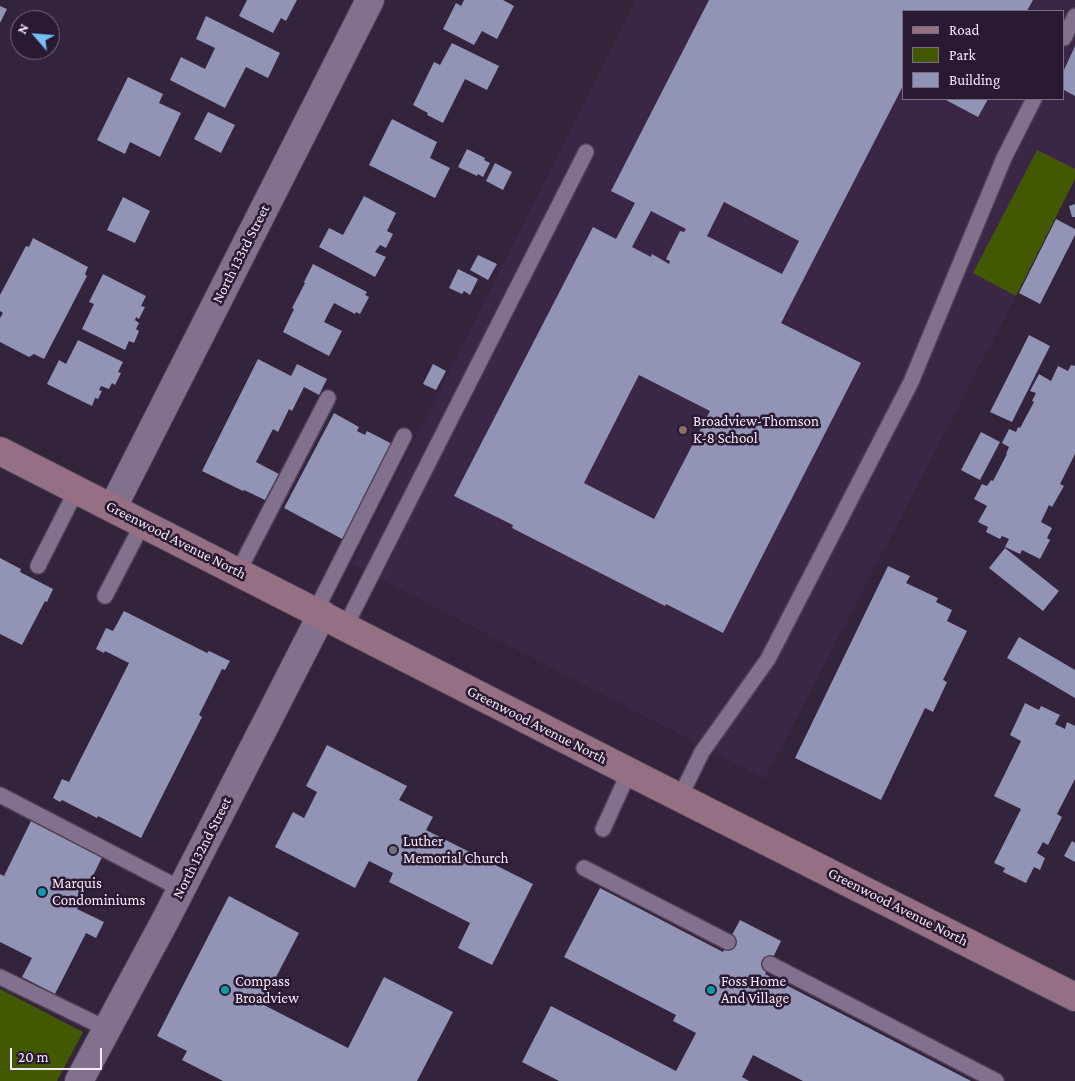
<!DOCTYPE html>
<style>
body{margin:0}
#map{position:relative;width:1075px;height:1081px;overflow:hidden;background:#33233b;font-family:"Crimson Pro",serif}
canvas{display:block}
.legend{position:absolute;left:902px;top:10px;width:162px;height:90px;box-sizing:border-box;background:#291931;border:1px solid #7a6c81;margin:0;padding:6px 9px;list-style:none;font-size:15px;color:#f4e9fa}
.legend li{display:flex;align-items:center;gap:10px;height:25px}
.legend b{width:25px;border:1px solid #7a6c81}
.north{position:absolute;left:10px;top:10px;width:50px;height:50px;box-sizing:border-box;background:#291931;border:1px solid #7a6c81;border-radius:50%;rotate:297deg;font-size:14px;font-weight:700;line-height:20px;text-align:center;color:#f4e9fa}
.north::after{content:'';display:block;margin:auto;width:18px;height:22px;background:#76c0f7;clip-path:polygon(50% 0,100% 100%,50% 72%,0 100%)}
.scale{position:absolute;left:10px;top:1048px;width:92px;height:22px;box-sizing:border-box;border:2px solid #f4e9fa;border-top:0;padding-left:6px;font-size:15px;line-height:18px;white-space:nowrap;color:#f4e9fa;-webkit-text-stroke:4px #291931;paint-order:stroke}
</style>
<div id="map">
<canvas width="1075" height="1081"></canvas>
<ul class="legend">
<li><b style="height:6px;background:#956f83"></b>Road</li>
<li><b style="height:14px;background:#435901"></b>Park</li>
<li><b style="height:14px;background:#9194b5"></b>Building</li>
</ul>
<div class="north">N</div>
<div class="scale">20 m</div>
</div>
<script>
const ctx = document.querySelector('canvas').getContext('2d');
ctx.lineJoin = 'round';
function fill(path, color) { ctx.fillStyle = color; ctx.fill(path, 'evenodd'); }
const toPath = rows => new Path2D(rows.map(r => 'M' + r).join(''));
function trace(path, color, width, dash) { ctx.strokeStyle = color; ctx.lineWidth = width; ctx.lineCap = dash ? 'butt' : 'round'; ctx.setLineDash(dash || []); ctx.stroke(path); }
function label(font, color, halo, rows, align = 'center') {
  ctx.font = font + ' "Crimson Pro",serif'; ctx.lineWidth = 5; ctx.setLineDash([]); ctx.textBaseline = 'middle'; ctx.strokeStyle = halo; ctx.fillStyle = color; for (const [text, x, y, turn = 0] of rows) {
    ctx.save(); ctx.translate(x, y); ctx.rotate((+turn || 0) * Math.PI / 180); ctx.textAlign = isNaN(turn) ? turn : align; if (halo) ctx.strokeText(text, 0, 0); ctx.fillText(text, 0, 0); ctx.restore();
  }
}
const built = toPath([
 [636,0,1075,0,1075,179,1016,296,765,779,352,564],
 [904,11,1064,11,1064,99,904,99]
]);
const green = toPath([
 [1037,150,1075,169,1075,179,1016,296,973,273],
 [0,989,83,1032,57,1081,0,1081]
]);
const building = toPath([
 [247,0,297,0,286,21,281,18,273,33,239,16],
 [464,0,503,0,514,6,497,39,482,31,474,45,443,29,456,3,461,6],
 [709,0,1033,0,1027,11,904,11,904,84,781,323,861,363,723,633,666,604,665,606,512,528,513,525,454,496,593,227,616,239,635,203,611,191],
 [724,202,799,241,782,274,707,236],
 [651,211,686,229,684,232,680,231,666,259,670,261,669,264,652,254,651,257,632,247],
 [639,375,710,411,654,519,584,483],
 [0,6,7,9,0,23],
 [206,16,280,53,268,78,246,67,225,108,170,80,181,57,205,69,215,48,196,39],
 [452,43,499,66,487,90,465,79,443,123,427,115,428,113,413,105,434,62,440,65],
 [1075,46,1075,96,1064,90,1064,70],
 [128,77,163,94,159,103,181,113,160,157,130,142,125,154,97,140],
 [944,99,988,99,978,117],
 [208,112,235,125,221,153,194,139],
 [392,119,437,142,430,158,450,168,435,198,369,165],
 [467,149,485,158,484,160,490,163,483,177,478,174,477,176,458,167],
 [495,163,512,172,503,190,486,181],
 [364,196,396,213,387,231,393,234,386,248,380,245,375,252,386,257,375,277,319,247,329,228,343,235],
 [123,197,150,211,135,243,107,230],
 [1075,204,1075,217,1072,217,1069,206],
 [1056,219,1075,229,1075,235,1040,304,1019,293],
 [33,238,88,267,85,274,87,276,44,359,34,354,29,357,0,342,0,318,3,313,0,311,0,295,26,246,29,247],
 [478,255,497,264,488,280,470,270],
 [313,264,367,292,365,295,369,297,360,314,356,312,355,314,334,303,324,322,342,331,329,356,283,332,294,309,292,308,305,283,304,282],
 [458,269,478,279,470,295,464,291,462,294,449,288],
 [103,274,146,296,141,306,145,307,139,319,136,317,135,320,139,323,136,329,139,331,134,343,129,341,125,350,82,329,94,304,89,302],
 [1029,335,1050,346,1012,422,990,412],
 [78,340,123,362,118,372,121,373,115,385,112,383,109,389,101,386,99,390,102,391,98,399,95,398,92,406,47,384,59,360,66,364],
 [258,359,291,376,297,364,327,379,319,395,304,387,292,411,289,409,278,432,273,429,256,462,279,474,265,500,244,490,243,491,202,471],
 [433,364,446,371,436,390,423,384],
 [1071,365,1075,366,1075,454,1060,484,1064,486,1052,507,1049,505,1041,522,1052,528,1047,538,1050,540,1040,559,1022,550,1020,554,1005,547,1009,539,1002,536,1000,539,986,532,988,527,978,522,987,506,974,499,982,484,987,486,991,480,993,481,1007,454,1006,454,1009,447,1002,443,1009,429,1016,432,1018,427,1020,428,1034,402,1032,401,1036,393,1030,391,1039,374,1051,381,1058,366,1068,371],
 [334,413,359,427,357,431,365,435,367,431,396,446,346,541,284,508],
 [981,432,1000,442,980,480,961,470],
 [1005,548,1059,591,1043,611,989,568],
 [0,558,21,569,20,572,53,589,47,602,45,601,22,645,0,634],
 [888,566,910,576,906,583,938,598,936,602,952,610,947,621,967,631,943,680,947,682,933,712,925,708,881,800,795,758],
 [124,611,207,653,209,651,230,661,225,670,222,669,199,715,202,717,141,838,98,816,97,818,62,800,60,802,53,798,62,779,69,782,129,663,105,651,104,653,96,649,106,628,113,631],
 [1019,637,1075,670,1075,698,1007,658],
 [1025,703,1039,710,1041,706,1060,715,1055,724,1065,729,1067,722,1075,726,1075,779,1057,814,1062,817,1048,845,1043,842,1037,853,1045,858,1040,870,1034,867,1026,883,1003,872,1005,868,994,863,1021,809,994,796,1021,741,1010,735],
 [327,745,407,786,399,800,433,817,426,830,533,884,492,965,458,948,470,923,389,882,393,873,369,861,355,888,275,847,293,812,304,818,317,792,306,786],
 [33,817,104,853,77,909,104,922,96,938,86,933,55,994,22,977,32,958,0,942,0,874,4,876],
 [1072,841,1075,843,1075,862,1064,856],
 [600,888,723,952,740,920,781,941,765,974,971,1081,803,1081,753,1055,742,1077,749,1081,559,1081,522,1062,551,1006,676,1071,696,1033,673,1021,676,1015,564,957],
 [229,896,299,933,262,1004,348,1048,384,977,453,1012,417,1081,223,1081,182,1060,187,1051,157,1036]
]);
const lane = toPath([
 [1064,38,1075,16],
 [38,566,77,489],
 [238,572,328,398],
 [105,596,143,523],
 [315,612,404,436],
 [345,627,586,152],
 [0,795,181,889],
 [680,797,702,752,768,659,911,382,1004,158,1034,99],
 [603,829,629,772],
 [584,868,728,942],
 [770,964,996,1081],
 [0,977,107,1029]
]);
const street = toPath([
 [113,507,370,0],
 [79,1081,166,919,322,614]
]);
const secondary = toPath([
 [0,451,655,785,1075,997]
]);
const markers = [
 [683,430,5,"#8d6e63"],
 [393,850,5,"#6b7280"],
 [42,892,5,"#0f9aa8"],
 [225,990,5,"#0f9aa8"],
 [711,990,5,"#0f9aa8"]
];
const streetNames = [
 ["North 133rd Street",241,254,-63],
 ["Greenwood Avenue North",176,540,27],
 ["Greenwood Avenue North",537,725,27],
 ["North 132nd Street",202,848,-63],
 ["Greenwood Avenue North",898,907,27]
];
const poiNames = [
 ["Broadview-Thomson",693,421],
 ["K-8 School",693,438],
 ["Luther",403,841],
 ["Memorial Church",403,858],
 ["Marquis",52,883],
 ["Condominiums",52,900],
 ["Compass",235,981],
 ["Broadview",235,998],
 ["Foss Home",721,981],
 ["And Village",721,998]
];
fill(built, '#3b2645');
fill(green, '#435901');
fill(building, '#9194b5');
trace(lane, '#4e4056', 18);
trace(street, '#4e4056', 30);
trace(secondary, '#4e4056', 30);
trace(lane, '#83708d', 15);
trace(street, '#83708d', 28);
trace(secondary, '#956f83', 28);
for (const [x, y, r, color] of markers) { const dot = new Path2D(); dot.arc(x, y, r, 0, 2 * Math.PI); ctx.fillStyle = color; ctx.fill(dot); trace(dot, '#291931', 2); }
label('15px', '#f4e9fa', '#291931', streetNames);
label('15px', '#f4e9fa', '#291931', poiNames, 'left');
</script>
